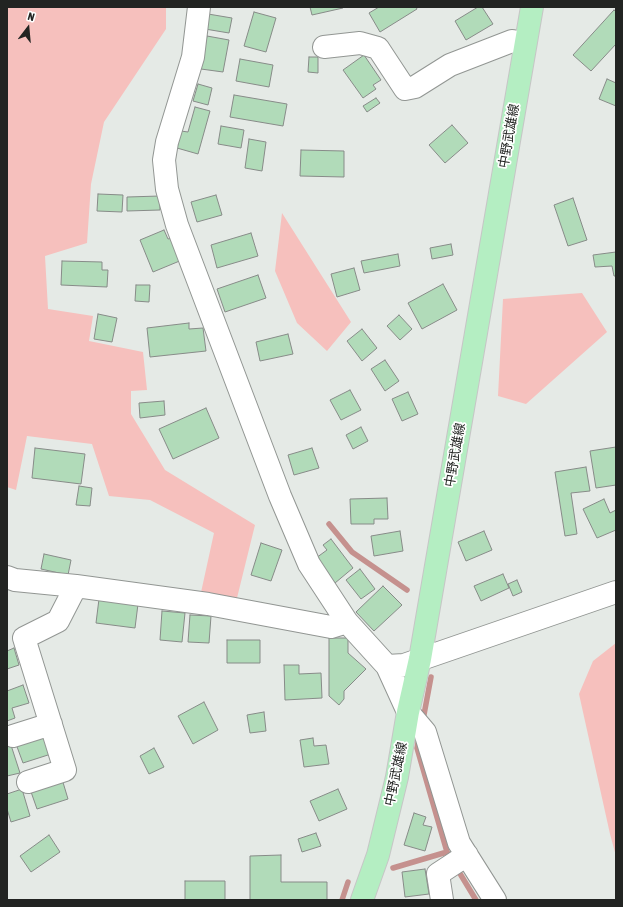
<!DOCTYPE html>
<meta charset="utf-8">
<style>
body{margin:0}
#map{position:relative;width:623px;height:907px;overflow:hidden;background:#e5eae6;font-family:"Asap Condensed",sans-serif}
canvas{display:block}
.frame{position:absolute;inset:0;border:8px solid #222422;pointer-events:none}
.north{position:absolute;left:8px;top:8px;width:40px;height:40px;-webkit-text-stroke:3px #fff;paint-order:stroke;rotate:16deg;font-size:11px;font-weight:700;line-height:16px;text-align:center;color:#222422}
.north::after{content:'';display:block;margin:auto;width:14px;height:18px;background:#222422;clip-path:polygon(50% 0,100% 100%,50% 72%,0 100%)}
</style>
<div id="map">
<canvas width="623" height="907"></canvas>
<div class="frame"></div>
<div class="north">N</div>
</div>
<script>
const ctx = document.querySelector('canvas').getContext('2d');
ctx.lineJoin = 'round';
function fill(path, color) { ctx.fillStyle = color; ctx.fill(path, 'evenodd'); }
const toPath = rows => new Path2D(rows.map(r => 'M' + r).join(''));
function trace(path, color, width, dash) { ctx.strokeStyle = color; ctx.lineWidth = width; ctx.lineCap = dash ? 'butt' : 'round'; ctx.setLineDash(dash || []); ctx.stroke(path); }
function label(font, color, halo, rows, align = 'center') {
  ctx.font = font + ' "Asap Condensed","Noto Sans JP",sans-serif'; ctx.lineWidth = 3.5; ctx.setLineDash([]); ctx.textBaseline = 'middle'; ctx.strokeStyle = halo; ctx.fillStyle = color; for (const [text, x, y, turn = 0] of rows) {
    ctx.save(); ctx.translate(x, y); ctx.rotate((+turn || 0) * Math.PI / 180); ctx.textAlign = isNaN(turn) ? turn : align; if (halo) ctx.strokeText(text, 0, 0); ctx.fillText(text, 0, 0); ctx.restore();
  }
}
const green = toPath([
 [7,7,166,7,166,29,104,122,91,184,87,243,45,256,48,309,93,316,89,341,143,352,147,390,131,391,131,414,165,470,255,525,236,602,200,597,214,533,150,500,109,496,92,444,27,436,16,490,7,487],
 [282,213,351,322,327,351,297,323,275,271],
 [582,293,607,332,526,404,498,396,503,299],
 [616,643,616,856,610,834,579,694,593,661]
]);
const stream = toPath([
 [329,524,352,552,407,590],
 [423,720,431,677],
 [419,738,417,748,447,852,452,860],
 [456,867,476,900],
 [393,868,447,852],
 [342,900,348,882]
]);
const building = toPath([
 [310,7,343,7,343,8,312,15,310,7],
 [379,7,416,7,417,9,380,32,369,13,379,7],
 [478,7,482,7,493,24,466,40,455,21,478,7],
 [614,10,616,12,616,44,591,71,573,55,614,10],
 [254,12,276,18,266,52,244,46,254,12],
 [208,14,232,18,229,33,205,29,208,14],
 [207,36,229,40,223,72,201,69,207,36],
 [364,55,381,80,373,85,376,89,363,98,343,70,364,55],
 [309,57,318,57,318,73,308,72,309,57],
 [240,59,273,65,269,87,236,81,240,59],
 [607,79,616,83,616,106,599,99,607,79],
 [198,84,212,88,208,105,193,101,198,84],
 [234,95,287,104,283,126,230,117,234,95],
 [376,98,380,103,367,112,363,106,376,98],
 [195,107,210,111,198,154,177,148,181,131,188,132,195,107],
 [452,125,468,143,445,163,429,145,452,125],
 [221,126,244,130,241,148,218,144,221,126],
 [249,139,266,142,262,171,245,168,249,139],
 [301,150,344,151,344,177,300,176,301,150],
 [98,194,123,195,122,212,97,211,98,194],
 [216,195,222,215,197,222,191,202,216,195],
 [160,196,160,210,127,211,127,197,160,196],
 [573,198,587,240,568,246,554,205,573,198],
 [164,230,168,239,172,238,182,260,153,272,140,240,164,230],
 [251,233,258,256,217,268,211,245,251,233],
 [451,244,453,255,432,259,430,248,451,244],
 [616,252,616,276,614,276,612,266,595,267,593,255,616,252],
 [398,254,400,266,364,273,361,261,398,254],
 [62,261,102,262,102,270,108,270,107,287,61,285,62,261],
 [354,268,360,290,337,297,331,274,354,268],
 [258,275,266,298,225,312,217,289,258,275],
 [443,284,457,310,422,329,408,303,443,284],
 [136,285,150,285,149,302,135,301,136,285],
 [98,314,117,318,112,342,94,339,98,314],
 [399,315,412,329,400,340,387,326,399,315],
 [189,323,189,329,203,328,206,351,150,357,147,328,189,323],
 [362,329,377,348,362,361,347,341,362,329],
 [288,334,293,354,260,361,256,342,288,334],
 [385,360,399,381,385,391,371,369,385,360],
 [350,390,361,410,341,420,330,400,350,390],
 [408,392,418,414,402,421,392,399,408,392],
 [164,401,165,415,140,418,139,403,164,401],
 [206,408,219,438,173,459,159,429,206,408],
 [361,427,368,441,353,449,346,435,361,427],
 [616,447,616,485,596,488,590,451,616,447],
 [35,448,85,454,81,484,32,478,35,448],
 [312,448,319,468,294,475,288,455,312,448],
 [586,467,590,491,571,493,577,534,565,536,555,472,586,467],
 [79,486,92,488,90,506,76,505,79,486],
 [387,498,388,519,374,519,374,524,351,524,350,499,387,498],
 [604,499,610,513,616,510,616,530,597,538,583,509,604,499],
 [400,531,403,551,374,556,371,536,400,531],
 [484,531,492,550,466,561,458,542,484,531],
 [331,539,353,568,335,583,316,558,327,550,323,545,331,539],
 [261,543,282,550,271,581,251,575,261,543],
 [44,554,71,560,68,575,41,569,44,554],
 [360,569,375,589,361,599,346,580,360,569],
 [503,574,509,588,481,601,474,586,503,574],
 [517,580,522,592,513,596,508,584,517,580],
 [383,586,402,605,374,631,356,612,383,586],
 [99,599,138,604,135,628,96,623,99,599],
 [162,611,185,613,182,642,160,640,162,611],
 [190,615,211,616,209,643,188,642,190,615],
 [329,638,348,638,348,653,366,669,344,691,344,699,339,705,329,696,329,638],
 [227,640,260,640,260,663,227,663,227,640],
 [14,648,19,665,7,669,7,651,14,648],
 [284,665,299,665,299,674,321,673,322,698,285,700,284,665],
 [23,685,29,703,12,708,15,718,7,721,7,691,23,685],
 [204,702,218,730,193,744,178,716,204,702],
 [264,712,266,731,250,733,247,715,264,712],
 [45,735,51,754,23,763,16,744,45,735],
 [313,738,314,746,326,745,329,764,304,767,300,740,313,738],
 [10,742,20,773,7,776,7,743,10,742],
 [154,748,164,767,149,774,140,756,154,748],
 [62,779,68,799,37,809,30,789,62,779],
 [22,789,30,816,11,822,7,809,7,794,22,789],
 [338,789,347,809,319,821,310,801,338,789],
 [414,813,426,817,423,825,432,827,425,851,404,845,414,813],
 [316,833,321,846,302,852,298,839,316,833],
 [49,835,60,852,31,872,20,856,49,835],
 [281,855,281,882,327,882,327,900,250,900,250,856,281,855],
 [425,869,429,894,405,897,402,872,425,869],
 [185,881,225,881,225,900,185,900,185,881]
]);
const minor = toPath([
 [199,7,193,57,167,142,164,160,167,189,177,225,280,496,309,564,347,622,387,666,408,712,425,732,459,843,495,900],
 [324,47,360,43,378,48,405,89,415,87,450,65,512,41,525,44],
 [7,577,15,580,76,586,208,604,331,627,347,622],
 [387,666,404,665,616,592],
 [13,736,51,724],
 [28,782,65,770,24,638,58,621,76,586],
 [442,900,438,874,467,855]
]);
const major = toPath([
 [362,900,378,855,397,777,408,712,420,659,532,7]
]);
const streetNames = [
 ["中野武雄線",509,136,-80],
 ["中野武雄線",455,455,-80],
 ["中野武雄線",396,774,-78]
];
fill(green, '#f6c0bd');
trace(stream, '#c5918e', 5.5);
fill(building, '#b1dbb9');
trace(building, '#878b88', 1);
trace(minor, '#929693', 24);
trace(major, '#c6c6c6', 24);
trace(minor, '#fff', 22);
trace(major, '#b4eec2', 22);
label('13px', '#222422', '#fff', streetNames);
</script>
